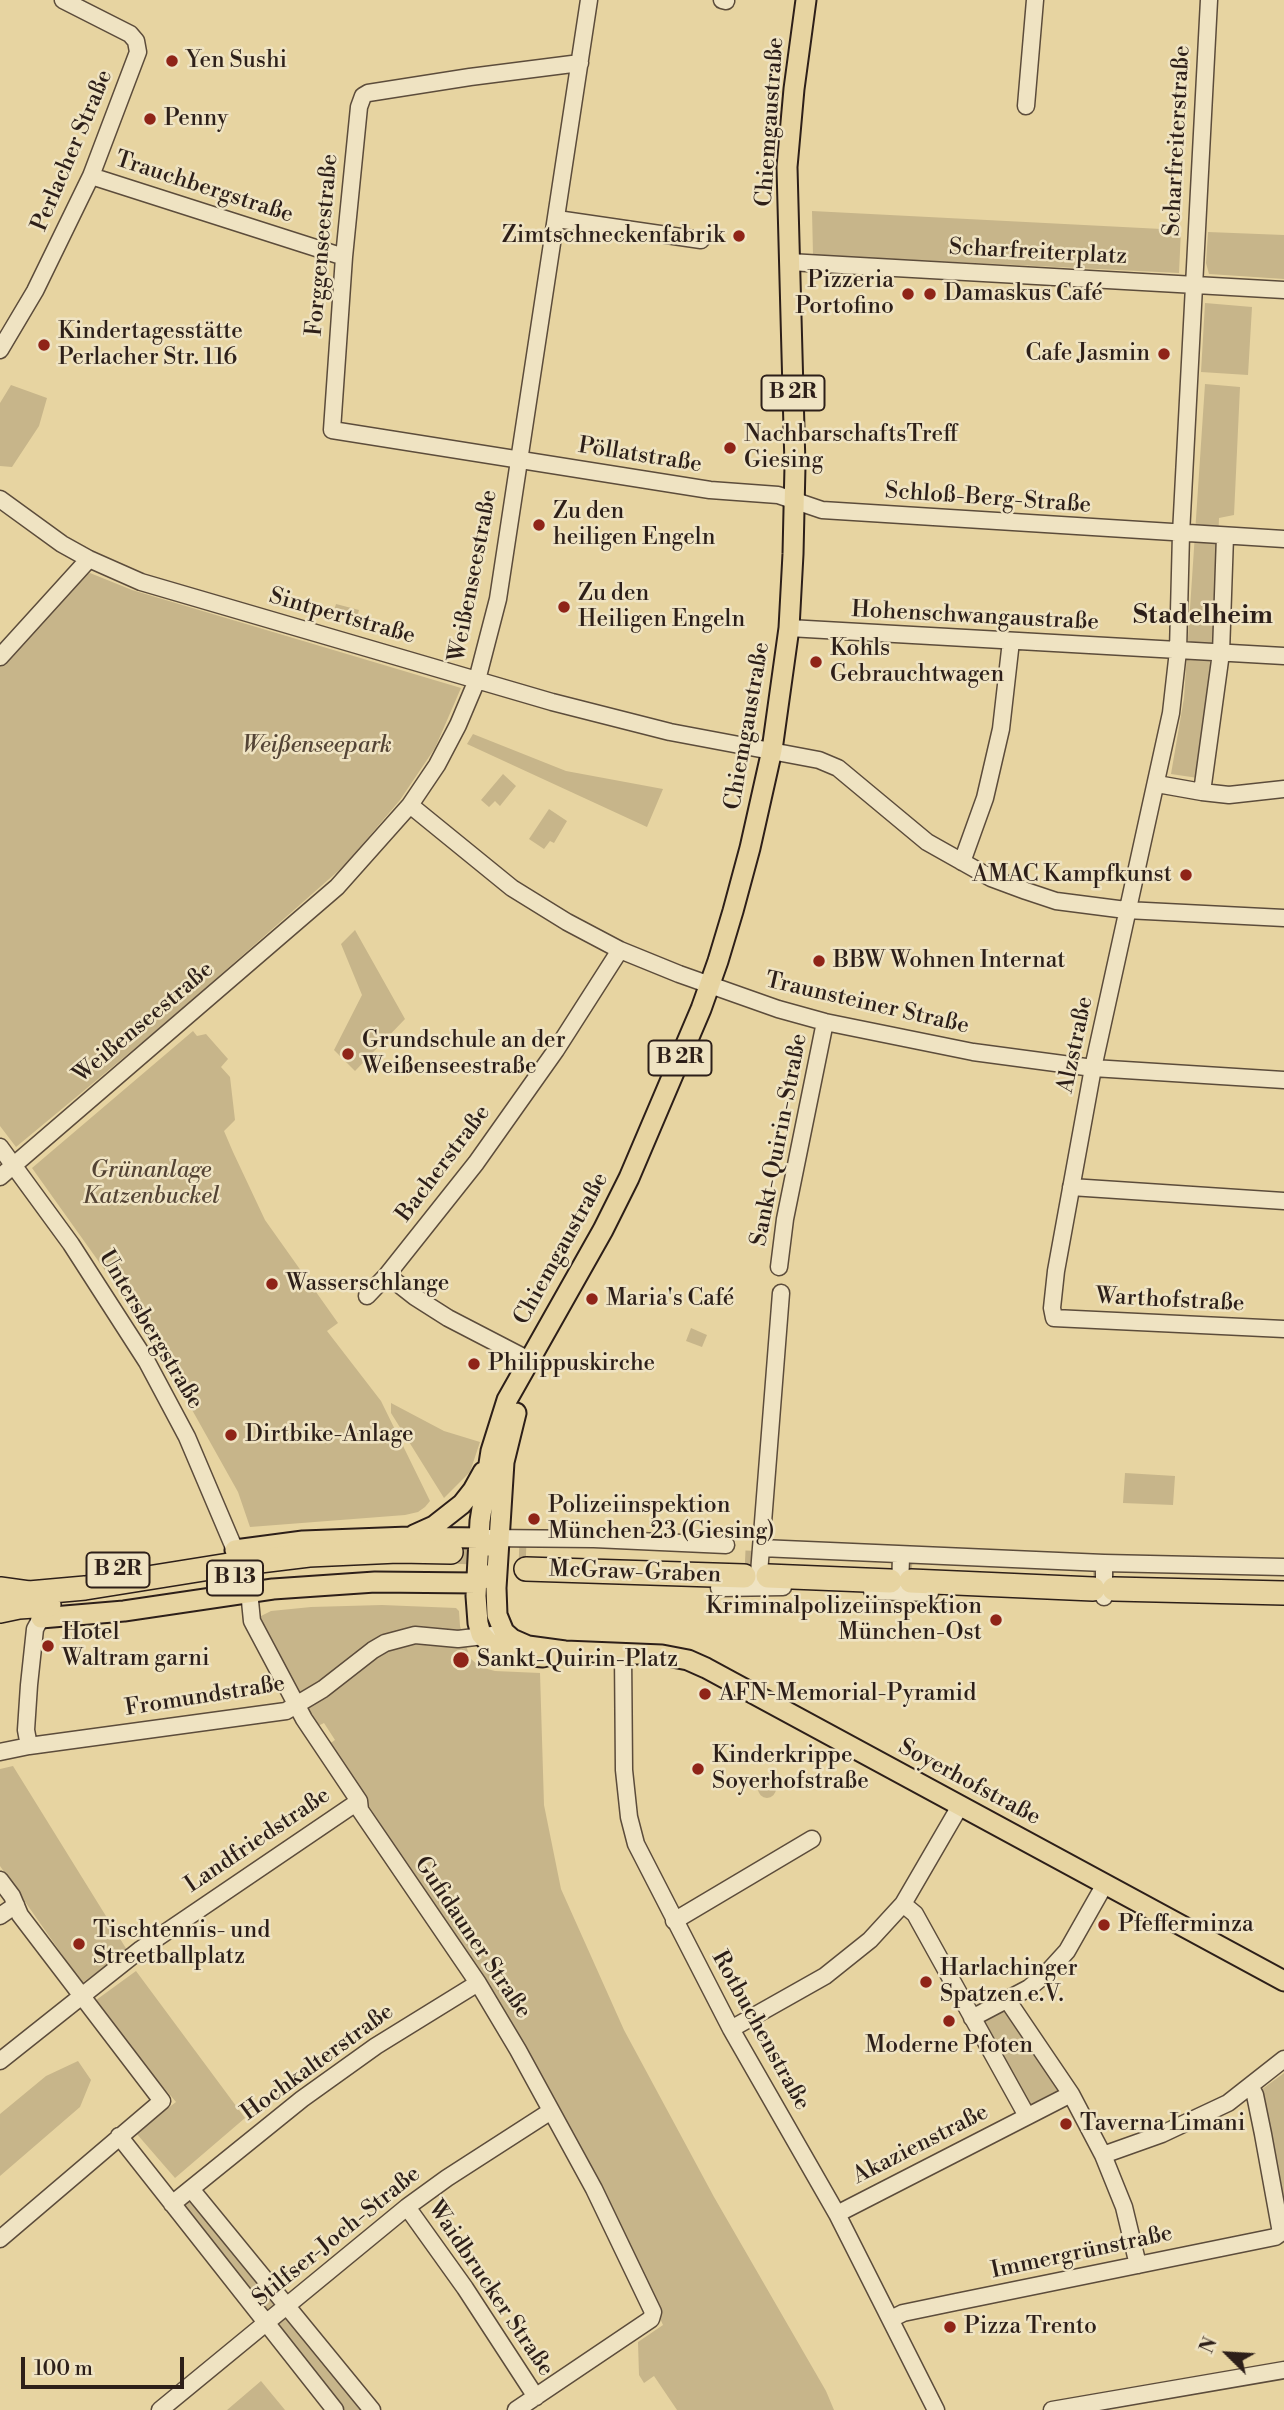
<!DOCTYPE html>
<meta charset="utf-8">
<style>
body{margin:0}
#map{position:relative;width:1284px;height:2410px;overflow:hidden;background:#e7d4a1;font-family:"Libre Bodoni",serif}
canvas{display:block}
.north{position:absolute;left:1193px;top:2319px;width:70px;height:70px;-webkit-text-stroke:5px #efe3c2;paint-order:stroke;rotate:294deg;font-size:19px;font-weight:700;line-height:28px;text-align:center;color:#2d1f19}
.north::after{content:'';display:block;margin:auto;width:24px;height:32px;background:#2d1f19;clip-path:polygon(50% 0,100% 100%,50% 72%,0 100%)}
.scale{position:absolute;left:21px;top:2357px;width:163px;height:32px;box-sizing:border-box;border:4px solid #2d1f19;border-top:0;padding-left:9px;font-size:21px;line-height:24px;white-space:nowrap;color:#2d1f19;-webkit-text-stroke:5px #efe3c2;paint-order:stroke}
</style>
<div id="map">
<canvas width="1284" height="2410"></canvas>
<div class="north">N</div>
<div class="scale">100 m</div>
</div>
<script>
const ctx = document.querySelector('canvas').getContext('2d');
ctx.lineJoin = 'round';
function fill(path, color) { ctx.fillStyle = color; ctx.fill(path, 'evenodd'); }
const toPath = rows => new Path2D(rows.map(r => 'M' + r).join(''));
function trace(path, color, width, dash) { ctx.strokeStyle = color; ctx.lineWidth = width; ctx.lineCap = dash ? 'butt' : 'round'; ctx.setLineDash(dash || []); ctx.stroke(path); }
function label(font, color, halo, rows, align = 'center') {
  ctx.font = font + ' "Libre Bodoni",serif'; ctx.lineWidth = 5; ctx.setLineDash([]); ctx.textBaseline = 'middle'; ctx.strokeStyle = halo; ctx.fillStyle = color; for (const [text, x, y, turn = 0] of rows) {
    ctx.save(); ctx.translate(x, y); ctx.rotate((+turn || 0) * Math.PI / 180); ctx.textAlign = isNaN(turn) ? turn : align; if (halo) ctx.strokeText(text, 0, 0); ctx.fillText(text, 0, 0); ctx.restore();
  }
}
const green = toPath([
 [812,211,1181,230,1179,273,813,255],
 [1208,232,1284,235,1284,279,1209,274,1206,263],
 [1205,303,1252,307,1248,375,1201,372],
 [1205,384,1240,387,1234,515,1219,518,1214,644,1198,778,1171,774,1184,698],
 [11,385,47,398,39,426,12,467,0,466,0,403],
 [90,573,132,590,461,688,435,748,400,800,345,865,169,1020,16,1147,0,1126,0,661,81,578],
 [336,604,359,610,356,621,333,614],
 [473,734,566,771,663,789,647,827,467,744],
 [503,774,516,786,500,806,495,801,489,807,481,800],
 [549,809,567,821,554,843,550,841,544,849,529,839],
 [355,930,405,1019,355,1071,334,1050,362,995,341,944],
 [193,1031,197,1036,206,1034,228,1059,221,1067,230,1077,235,1120,224,1131,233,1152,265,1220,338,1323,327,1331,381,1401,430,1501,425,1507,418,1512,405,1515,250,1527,238,1492,172,1374,119,1290,32,1168],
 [691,1328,707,1335,702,1347,686,1341],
 [391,1403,444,1431,480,1442,470,1472,444,1498,391,1413],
 [1125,1473,1175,1476,1173,1505,1123,1503],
 [382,1605,456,1608,459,1611,460,1626,470,1658,480,1667,495,1671,540,1673,544,1805,561,1889,624,2030,714,2197,826,2391,834,2410,677,2410,654,2376,644,2383,639,2375,638,2342,663,2325,600,2188,512,2028,329,1744,335,1740,324,1723,316,1727,261,1623,261,1616,271,1611,311,1607],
 [13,1766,127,1950,82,1983,0,1866,0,1769],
 '758 1789a9 9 0 1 1 18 0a9 9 0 1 1-18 0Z',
 [136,1971,245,2118,175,2178,136,2133,176,2102,92,2003],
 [1006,2008,1060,2089,1030,2105,981,2021],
 [78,2061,91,2080,80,2107,0,2176,0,2114,46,2076],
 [1284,2073,1284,2212,1261,2090],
 [194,2192,282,2303,268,2314,180,2204],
 [289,2315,364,2410,343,2410,275,2325],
 [261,2381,285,2410,227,2410]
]);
const highwayTunnel = toPath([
 [451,1552,526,1555],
 [745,1562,769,1563],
 [891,1567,912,1568],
 [1093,1575,1114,1575]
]);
const minor = toPath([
 [722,0,726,1],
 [1209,0,1181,534,1178,651,1171,713,1093,1068,1056,1271,1052,1308,1054,1318,1284,1329],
 [580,63,470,77,368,93,363,96,359,107,344,257,332,430,710,490,778,495,822,510,1284,539],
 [1026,106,1035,0],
 [91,176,344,257],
 [557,219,701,240],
 [789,262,1284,290],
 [0,350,35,291,91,176,138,52,136,41,130,34,63,0],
 [0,499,62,544,89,559,141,582,552,702,670,732,819,760,838,768,927,842,991,878,1026,891,1056,901,1126,910,1284,918],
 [789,628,1284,656],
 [0,657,89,559],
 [1157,784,1202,792,1221,653,1225,536],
 [1202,792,1229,795,1284,789],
 [410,805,512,888,567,922,620,950,679,974,778,1009,825,1022,973,1052,1093,1068,1284,1080],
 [962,862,985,798,1001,729,1011,641],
 [0,1147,71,1244,147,1362,187,1437,235,1550],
 [0,1177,337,887,410,805,437,765,458,725,477,680,498,599,589,0],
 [1071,1187,1284,1201],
 [779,1267,785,1219,825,1022],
 [387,1275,415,1297,448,1318,529,1360],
 [367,1296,387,1275,476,1163,556,1050,620,950],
 [487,1538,594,1539,726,1545],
 [761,1548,1104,1563,1284,1567],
 [758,1586,781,1293],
 [719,1588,783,1587],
 [249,1591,252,1621,304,1719,359,1801,360,1810,478,1983,518,2050,594,2189,653,2312,651,2319,516,2410],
 [872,1591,930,1593],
 [900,1592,901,1556],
 [1104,1597,1104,1563],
 [623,1653,624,1770,629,1817,636,1844,731,2029,837,2214,936,2410],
 [29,1746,26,1730,29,1685,35,1629,41,1618],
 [0,1752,29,1746,286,1711,323,1689,373,1650,385,1643,415,1635,458,1639,492,1635],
 [0,1880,12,1896,20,1915,162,2101,0,2239],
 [903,1904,915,1914,1027,2116],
 [0,1916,16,1905],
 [674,1921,812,1839],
 [1008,2001,1071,2094,1103,2155,1124,2207,1138,2265],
 [972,2018,1029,1988,1047,1973,1067,1951,1105,1884],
 [731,2029,825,1976,870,1940,903,1904,960,1806],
 [0,2061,141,1949,359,1801],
 [1251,2087,1255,2095,1263,2134,1281,2233],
 [119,2136,335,2410],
 [1103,2155,1162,2134,1228,2103,1284,2059],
 [191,2189,372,2410],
 [172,2204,302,2099,376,2046,478,1983],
 [407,2207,465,2288,536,2397],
 [837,2214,1071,2094],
 [891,2319,903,2313,956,2302,1275,2237,1284,2231],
 [160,2410,407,2207,447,2178,551,2111],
 [1052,2410,1284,2370]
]);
const major = toPath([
 [516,1413,504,1462,496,1588,497,1615,504,1632,512,1639,528,1646,565,1651,662,1655,688,1660,706,1668,1284,1981],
 [414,1535,434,1526,462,1504,473,1490,483,1472],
 [235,1550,303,1541,409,1537,479,1538,488,1546],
 [41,1618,124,1611,273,1589,375,1582,477,1583,487,1575],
 [565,1651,543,1657,509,1654,491,1645,481,1634,478,1623,476,1596,480,1521,491,1451,507,1400,603,1230,629,1178,701,1009,718,961,733,911,750,848,772,750,789,628,793,554,795,466,787,167,794,89,806,0]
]);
const highway = toPath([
 [526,1569,744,1576],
 [768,1576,890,1581],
 [911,1581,1093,1589],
 [0,1589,29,1593,85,1588,235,1564,309,1555,398,1551,451,1552],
 [1114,1589,1284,1593],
 [0,1611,19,1607,49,1605]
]);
const markers = [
 [172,61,7,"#8f2418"],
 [150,119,7,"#8f2418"],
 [739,236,7,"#8f2418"],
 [908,294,7,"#8f2418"],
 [930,294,7,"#8f2418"],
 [44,345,7,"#8f2418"],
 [1164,354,7,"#8f2418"],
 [730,448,7,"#8f2418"],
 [539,525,7,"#8f2418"],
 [564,607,7,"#8f2418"],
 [816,662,7,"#8f2418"],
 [1186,875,7,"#8f2418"],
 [819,961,7,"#8f2418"],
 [348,1054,7,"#8f2418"],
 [272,1284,7,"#8f2418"],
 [592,1299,7,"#8f2418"],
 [474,1364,7,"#8f2418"],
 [231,1435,7,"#8f2418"],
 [534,1519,7,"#8f2418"],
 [996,1620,7,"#8f2418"],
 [48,1646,7,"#8f2418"],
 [461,1660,9,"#8f2418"],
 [705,1694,7,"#8f2418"],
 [698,1769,7,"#8f2418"],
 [1104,1925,7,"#8f2418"],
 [79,1944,7,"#8f2418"],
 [926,1982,7,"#8f2418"],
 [949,2021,7,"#8f2418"],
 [1066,2124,7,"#8f2418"],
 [950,2327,7,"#8f2418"]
];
const shields = [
 [793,393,63],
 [680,1058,63],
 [118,1570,63],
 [235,1578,56]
];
const shieldNames = [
 ["B 2R",793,393],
 ["B 2R",680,1058],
 ["B 2R",118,1570],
 ["B 13",235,1578]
];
const poiNames = [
 ["Yen Sushi",186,61],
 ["Penny",164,119],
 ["Zimtschneckenfabrik",725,236,"right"],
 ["Pizzeria",894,281,"right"],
 ["Portofino",894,307,"right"],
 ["Damaskus Café",944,294],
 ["Kindertagesstätte",58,332],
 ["Perlacher Str. 116",58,358],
 ["Cafe Jasmin",1150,354,"right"],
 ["NachbarschaftsTreff",744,435],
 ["Giesing",744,461],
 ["Zu den",553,512],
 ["heiligen Engeln",553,538],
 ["Zu den",578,594],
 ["Heiligen Engeln",578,620],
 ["Kohls",830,649],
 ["Gebrauchtwagen",830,675],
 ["AMAC Kampfkunst",1172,875,"right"],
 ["BBW Wohnen Internat",833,961],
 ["Grundschule an der",362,1041],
 ["Weißenseestraße",362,1067],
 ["Wasserschlange",286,1284],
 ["Maria's Café",606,1299],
 ["Philippuskirche",488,1364],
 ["Dirtbike-Anlage",245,1435],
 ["Polizeiinspektion",548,1506],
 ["München 23 (Giesing)",548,1532],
 ["Kriminalpolizeiinspektion",982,1607,"right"],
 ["München-Ost",982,1633,"right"],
 ["Hotel",62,1633],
 ["Waltram garni",62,1659],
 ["Sankt-Quirin-Platz",477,1660],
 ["AFN-Memorial-Pyramid",719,1694],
 ["Kinderkrippe",712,1756],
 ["Soyerhofstraße",712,1782],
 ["Pfefferminza",1118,1925],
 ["Tischtennis- und",93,1931],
 ["Streetballplatz",93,1957],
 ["Harlachinger",940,1969],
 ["Spatzen e.V.",940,1995],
 ["Moderne Pfoten",949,2046,"center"],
 ["Taverna Limani",1080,2124],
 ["Pizza Trento",964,2327]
];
const streetNames = [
 ["Chiemgaustraße",771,122,-86],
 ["Scharfreiterstraße",1178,141,-87],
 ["Perlacher Straße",73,151,-67],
 ["Trauchbergstraße",204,188,18],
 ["Forggenseestraße",323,245,-85],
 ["Scharfreiterplatz",1038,253,3],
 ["Pöllatstraße",640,456,9],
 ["Schloß-Berg-Straße",988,499,4],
 ["Weißenseestraße",474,576,-79],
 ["Sintpertstraße",342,617,16],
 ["Hohenschwangaustraße",975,617,3],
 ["Chiemgaustraße",748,726,-80],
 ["Traunsteiner Straße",867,1004,13],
 ["Weißenseestraße",144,1023,-40],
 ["Alzstraße",1076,1045,-78],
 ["Sankt-Quirin-Straße",780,1140,-79],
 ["Bacherstraße",444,1164,-53],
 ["Chiemgaustraße",562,1249,-61],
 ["Warthofstraße",1170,1301,3],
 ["Untersbergstraße",150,1330,59],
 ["McGraw-Graben",635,1573,2],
 ["Fromundstraße",205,1697,-9],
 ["Soyerhofstraße",969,1783,28],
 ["Landfriedstraße",258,1841,-34],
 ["Gufidauner Straße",472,1938,56],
 ["Rotbuchenstraße",760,2031,61],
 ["Hochkalterstraße",318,2063,-36],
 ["Akazienstraße",921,2145,-27],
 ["Stilfser-Joch-Straße",337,2237,-39],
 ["Immergrünstraße",1082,2253,-12],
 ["Waidbrucker Straße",490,2289,56]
];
const parkNames = [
 ["Weißenseepark",317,746],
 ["Grünanlage",151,1171],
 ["Katzenbuckel",151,1197]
];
const quarterNames = [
 ["Stadelheim",1203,617]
];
fill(green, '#c7b58a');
trace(highwayTunnel, '#c2b086', 23, [23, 11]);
trace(minor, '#5c4c3b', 19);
trace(major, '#2d1f19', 23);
trace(highway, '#2d1f19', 26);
trace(minor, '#efe3c2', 16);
trace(major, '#e7d4a1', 19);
trace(highway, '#e7d4a1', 23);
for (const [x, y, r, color] of markers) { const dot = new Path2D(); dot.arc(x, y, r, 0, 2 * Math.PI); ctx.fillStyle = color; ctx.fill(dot); trace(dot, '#efe3c2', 2.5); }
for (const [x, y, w] of shields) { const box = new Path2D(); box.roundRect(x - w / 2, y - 17.5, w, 35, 5); ctx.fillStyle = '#efe3c2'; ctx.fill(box); trace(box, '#2d1f19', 2); }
label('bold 21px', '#2d1f19', null, shieldNames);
label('23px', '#2d1f19', '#efe3c2', poiNames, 'left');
label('23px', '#2d1f19', '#efe3c2', streetNames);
label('italic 23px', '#544435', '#efe3c2', parkNames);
label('bold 26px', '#2d1f19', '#efe3c2', quarterNames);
</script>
